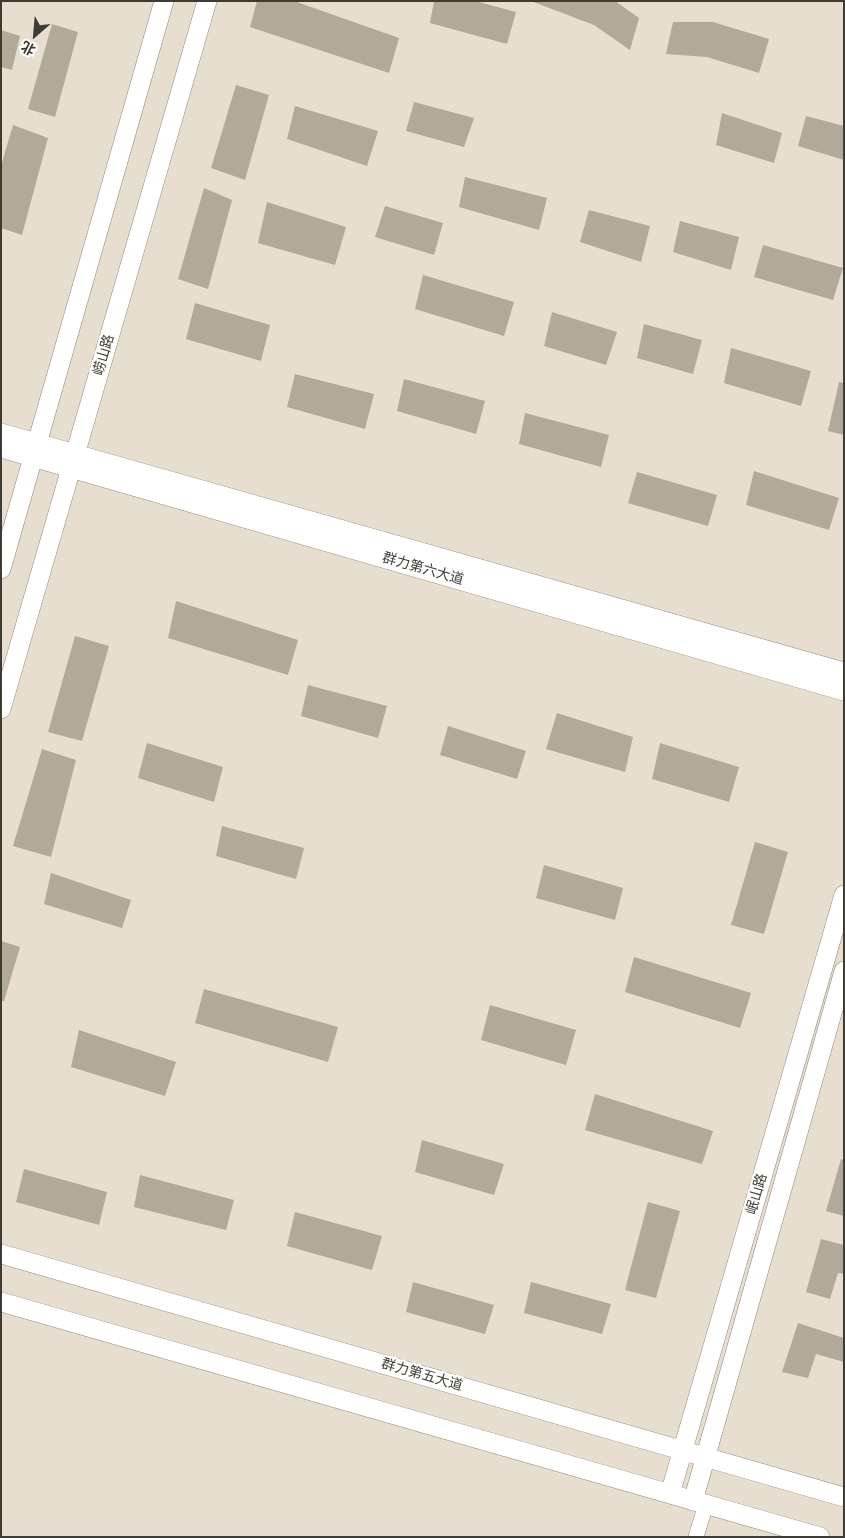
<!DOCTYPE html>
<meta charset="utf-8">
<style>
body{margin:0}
#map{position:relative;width:845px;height:1538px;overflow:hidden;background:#e7decf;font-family:"PT Sans","Noto Sans SC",sans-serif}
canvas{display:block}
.frame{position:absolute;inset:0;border:2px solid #3e3b35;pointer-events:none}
.north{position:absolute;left:10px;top:10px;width:50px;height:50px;-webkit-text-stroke:4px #fff;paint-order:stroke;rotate:207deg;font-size:14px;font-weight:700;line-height:20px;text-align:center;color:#3e3b35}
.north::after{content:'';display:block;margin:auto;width:18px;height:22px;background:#3e3b35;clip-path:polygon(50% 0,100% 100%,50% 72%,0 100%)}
</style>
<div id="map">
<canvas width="845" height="1538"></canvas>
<div class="frame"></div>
<div class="north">北</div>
</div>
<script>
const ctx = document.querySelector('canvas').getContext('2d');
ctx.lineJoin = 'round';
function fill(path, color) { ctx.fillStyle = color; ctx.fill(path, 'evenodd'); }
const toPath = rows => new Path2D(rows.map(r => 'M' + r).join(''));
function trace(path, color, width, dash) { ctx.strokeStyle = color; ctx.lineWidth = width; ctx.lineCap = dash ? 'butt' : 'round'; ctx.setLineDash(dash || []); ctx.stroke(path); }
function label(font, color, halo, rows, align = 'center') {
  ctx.font = font + ' "PT Sans","Noto Sans SC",sans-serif'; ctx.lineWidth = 4.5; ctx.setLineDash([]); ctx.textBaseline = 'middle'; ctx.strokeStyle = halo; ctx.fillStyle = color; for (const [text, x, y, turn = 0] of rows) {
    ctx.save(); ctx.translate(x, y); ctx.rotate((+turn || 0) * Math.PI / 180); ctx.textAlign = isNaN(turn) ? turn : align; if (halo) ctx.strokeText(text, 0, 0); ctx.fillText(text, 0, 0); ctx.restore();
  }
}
const building = toPath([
 [257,1,294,1,399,38,389,73,250,27],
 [434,1,475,1,516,12,507,44,430,23],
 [531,1,615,1,639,18,630,50,594,25],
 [673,22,713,22,769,39,759,73,707,57,666,54],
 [52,24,78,32,55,117,28,109],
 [1,30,20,36,12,70,1,67],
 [236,85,269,95,245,180,211,168],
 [414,102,474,118,464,147,406,131],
 [295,106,378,131,367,166,287,139],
 [722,113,782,133,774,163,716,145],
 [806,116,844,126,844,160,798,146],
 [13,125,48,138,22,235,1,228,1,166],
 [465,177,547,198,539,230,459,207],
 [204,188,232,200,208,289,178,279],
 [267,202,346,227,335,265,258,243],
 [385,206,443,223,434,255,375,237],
 [589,210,650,226,641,262,580,242],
 [680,221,739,237,731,270,673,252],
 [763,245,843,268,833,300,754,277],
 [423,275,514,302,504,336,415,309],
 [195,303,270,325,261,361,186,339],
 [552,312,617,332,606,365,544,346],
 [644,324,702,340,693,374,637,358],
 [731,348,811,371,801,406,724,383],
 [295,374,374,394,365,429,287,407],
 [404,379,485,401,476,434,397,411],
 [839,382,844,383,844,435,828,431],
 [525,413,609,435,601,467,519,444],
 [754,471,839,498,829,530,746,505],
 [637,472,717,495,708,526,628,503],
 [176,601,298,640,288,675,168,638],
 [75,636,109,646,82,741,48,732],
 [308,685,387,706,378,738,301,716],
 [557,713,633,737,625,772,546,749],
 [448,726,526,751,517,779,440,755],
 [147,743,223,767,214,802,138,778],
 [660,743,739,767,729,802,652,779],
 [42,749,76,760,51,857,13,846],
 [222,826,304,848,296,879,216,856],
 [755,842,788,852,764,934,731,925],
 [544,865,623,888,615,920,536,898],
 [51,873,131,900,122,928,44,904],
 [1,941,20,947,4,1001,1,1001],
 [634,957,751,993,740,1028,625,992],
 [204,989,338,1027,328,1062,195,1023],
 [490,1005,576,1030,566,1065,481,1040],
 [79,1030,176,1062,165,1096,71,1067],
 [595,1094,713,1131,702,1164,585,1130],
 [422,1140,504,1164,494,1195,415,1172],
 [841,1159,844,1160,844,1216,826,1211],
 [24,1169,107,1192,99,1225,16,1202],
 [140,1175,234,1200,226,1230,134,1207],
 [648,1202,680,1211,656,1298,625,1290],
 [295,1212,382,1236,372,1270,287,1246],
 [821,1239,844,1245,844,1274,838,1273,830,1299,806,1292],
 [413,1282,494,1305,485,1334,406,1312],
 [531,1282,611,1304,602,1334,524,1313],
 [798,1323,844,1338,844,1362,816,1354,808,1378,782,1372]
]);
const minor = toPath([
 [696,1537,706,1504]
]);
const major = toPath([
 [1,433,844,672],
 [1,448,844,691],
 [1,569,164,1],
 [1,709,207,1],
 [1,1254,844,1497],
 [1,1302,820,1537],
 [670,1494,844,895],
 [693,1501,844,971]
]);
const streetNames = [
 ["崂山路",104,355,-74],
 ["群力第六大道",423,569,16],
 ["岷山路",757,1194,-74],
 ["群力第五大道",422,1375,16]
];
fill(building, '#b1a99a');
trace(minor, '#8d8677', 16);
trace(major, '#8d8677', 20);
trace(minor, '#fff', 15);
trace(major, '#fff', 19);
label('14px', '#3e3b35', '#fff', streetNames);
</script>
